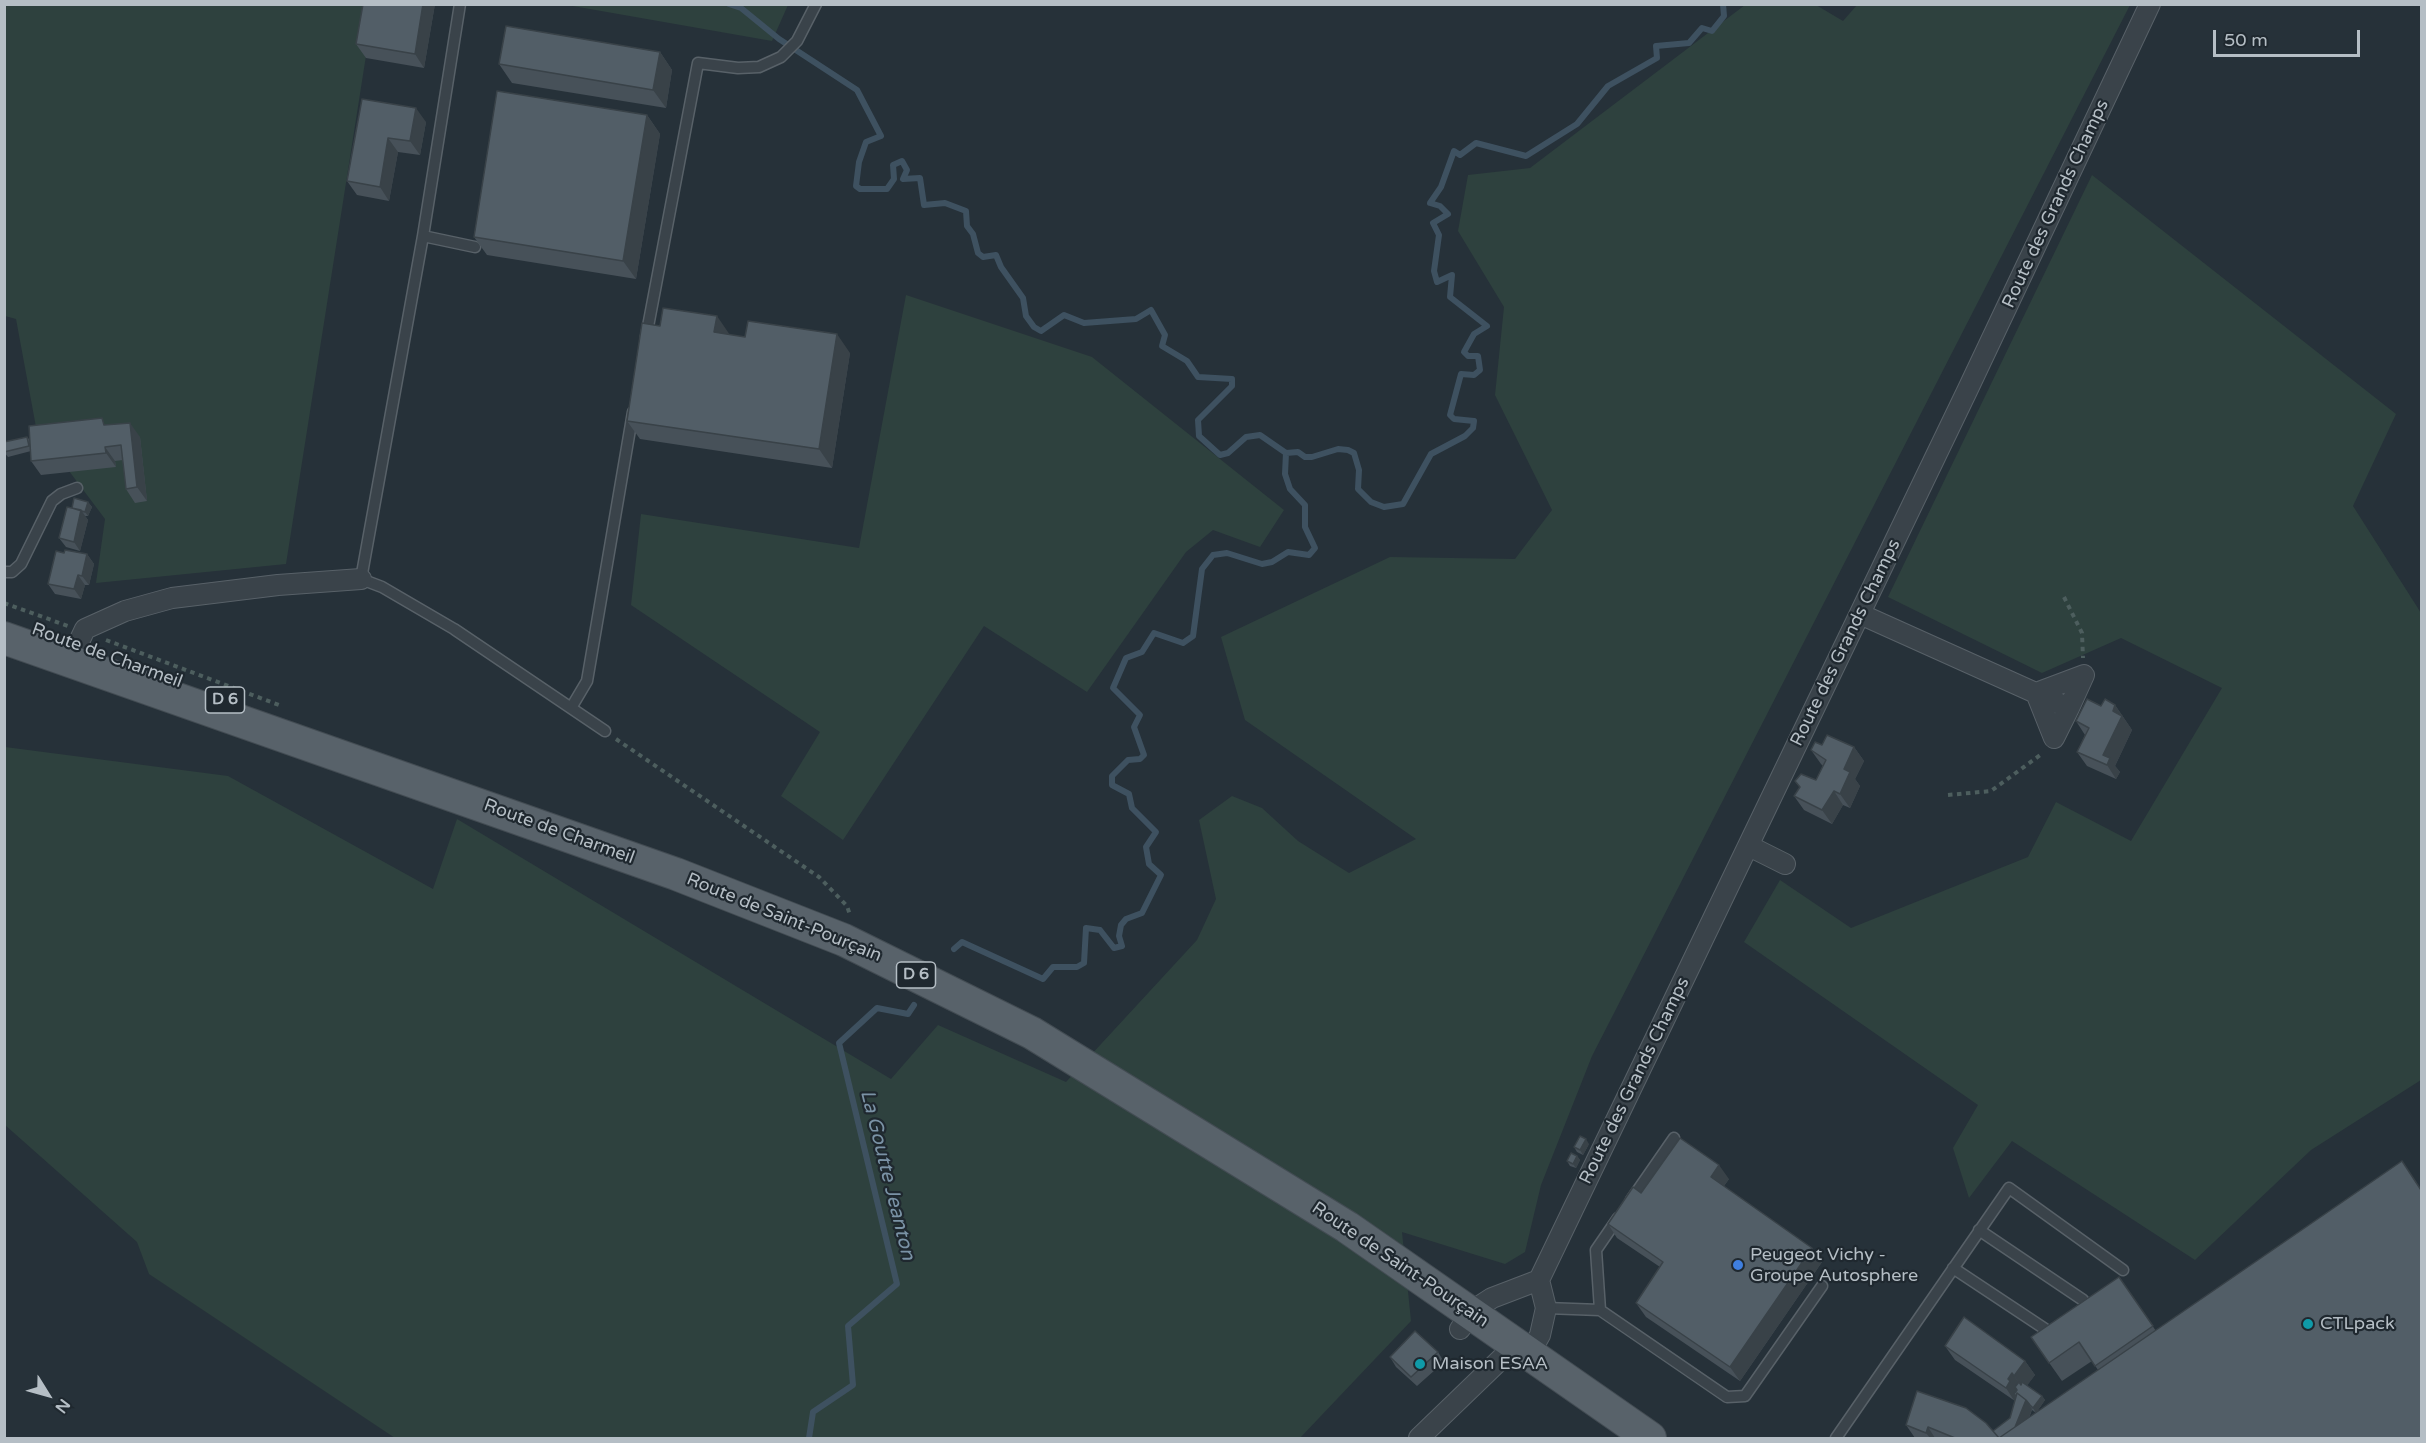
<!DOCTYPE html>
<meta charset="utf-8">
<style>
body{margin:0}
#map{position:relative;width:2426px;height:1443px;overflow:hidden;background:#263139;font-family:"Varela Round",sans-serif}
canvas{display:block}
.frame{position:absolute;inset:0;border:6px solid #b5bec5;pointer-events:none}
.north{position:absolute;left:18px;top:1365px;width:60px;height:60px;-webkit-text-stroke:4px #1f282f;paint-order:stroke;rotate:127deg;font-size:16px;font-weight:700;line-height:24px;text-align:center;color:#b5bec5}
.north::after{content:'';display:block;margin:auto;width:21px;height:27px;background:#b5bec5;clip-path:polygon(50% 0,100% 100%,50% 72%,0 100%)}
.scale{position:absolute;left:2213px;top:30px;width:147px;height:27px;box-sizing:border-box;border:3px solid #b5bec5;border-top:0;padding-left:8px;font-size:18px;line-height:21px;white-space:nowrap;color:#b5bec5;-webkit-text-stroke:4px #1f282f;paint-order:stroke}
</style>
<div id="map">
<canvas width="2426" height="1443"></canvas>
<div class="frame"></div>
<div class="north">N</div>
<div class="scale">50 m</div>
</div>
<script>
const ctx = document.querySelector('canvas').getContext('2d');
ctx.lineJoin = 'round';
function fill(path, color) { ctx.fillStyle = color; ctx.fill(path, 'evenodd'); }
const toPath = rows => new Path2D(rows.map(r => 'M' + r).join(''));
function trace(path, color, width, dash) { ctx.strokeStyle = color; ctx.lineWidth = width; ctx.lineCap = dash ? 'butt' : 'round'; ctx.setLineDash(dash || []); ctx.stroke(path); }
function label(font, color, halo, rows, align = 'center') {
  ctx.font = font + ' "Varela Round",sans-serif'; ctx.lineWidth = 4.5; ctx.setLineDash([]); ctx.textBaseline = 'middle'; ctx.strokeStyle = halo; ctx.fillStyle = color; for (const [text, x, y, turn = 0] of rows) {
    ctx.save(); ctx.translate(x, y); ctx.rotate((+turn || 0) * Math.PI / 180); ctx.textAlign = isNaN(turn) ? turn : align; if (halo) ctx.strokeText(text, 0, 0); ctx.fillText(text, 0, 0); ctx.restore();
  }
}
const green = toPath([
 [4,5,374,5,286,564,96,583,105,519,36,427,16,319,5,316],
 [567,5,788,5,772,41],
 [1745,5,1816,5,1843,21,1857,5,2130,5,1592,1056,1541,1185,1525,1252,1505,1264,1402,1232,1411,1321,1300,1438,395,1438,149,1274,137,1242,5,1125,5,747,228,776,433,889,457,819,891,1079,938,1025,1066,1082,1197,940,1216,899,1199,820,1232,796,1262,808,1298,841,1349,873,1416,839,1245,720,1221,637,1390,557,1515,559,1552,510,1495,395,1504,307,1458,231,1468,175,1530,168],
 [2092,175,2396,414,2353,506,2421,613,2421,1080,2311,1150,2195,1260,2012,1141,1969,1198,1953,1148,1978,1105,1744,942,1780,880,1851,928,2028,857,2056,802,2131,841,2222,688,2121,638,2042,673,1888,597],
 [906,295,1092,357,1284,510,1260,547,1213,530,1186,552,1087,692,984,626,843,840,781,796,820,732,631,605,641,514,859,548]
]);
const stream = toPath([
 [729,4,741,8,779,39,857,90,881,136,866,142,859,162,856,186,860,189,887,189,894,179,893,165,902,161,907,170,903,179,920,178,924,205,945,203,966,211,967,226,973,234,978,253,983,257,996,255,1001,267,1023,298,1026,316,1034,327,1041,331,1064,315,1084,323,1136,319,1151,310,1165,335,1162,346,1187,361,1198,377,1232,379,1232,386,1198,420,1199,436,1220,455,1228,453,1246,437,1260,435,1286,453],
 [1286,453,1298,452,1305,457,1312,457,1338,449,1348,450,1354,453,1359,470,1358,489,1371,502,1384,507,1403,504,1431,454,1465,436,1473,428,1474,421,1454,419,1450,415,1461,374,1474,375,1480,370,1478,356,1468,356,1464,352,1474,334,1487,326,1450,297,1452,275,1437,282,1434,271,1439,235,1433,223,1448,214,1440,206,1430,203,1441,187,1454,151,1460,155,1476,143,1526,156,1577,124,1608,86,1657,58,1656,46,1689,43,1702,28,1712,31,1724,16,1723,4],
 [954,949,962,942,1043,979,1053,967,1077,967,1084,963,1086,928,1100,930,1114,948,1122,946,1119,936,1121,925,1126,919,1142,913,1161,875,1149,864,1146,847,1156,832,1132,808,1129,794,1112,785,1112,776,1128,760,1140,759,1144,755,1134,727,1140,715,1113,688,1126,658,1142,652,1154,633,1183,643,1193,636,1202,569,1213,555,1227,553,1262,564,1272,562,1288,552,1309,555,1315,548,1305,527,1305,505,1290,489,1285,474,1286,453],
 [809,1438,813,1412,853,1385,848,1326,897,1284,839,1043,877,1008,908,1014,914,1005]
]);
const path = toPath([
 [2064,597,2082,633,2083,658],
 [4,603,68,626],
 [106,640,279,705],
 [616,739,819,877,847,906,850,915],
 [1948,795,1991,791,2043,753]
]);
const service = toPath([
 [460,4,423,236,361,579,382,587,454,629,605,731],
 [423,236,475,247],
 [646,337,698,63,738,68,759,67,781,57,797,41,816,4],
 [4,572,12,572,21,564,52,501,61,494,77,488],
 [571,708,587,681,633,412],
 [1631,1200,1674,1138],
 [1979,1230,2083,1300],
 [1953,1268,2045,1329],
 [1546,1308,1600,1310,1727,1397,1745,1396,1822,1286],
 [1600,1310,1596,1250,1618,1218],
 [1836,1438,2009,1188,2123,1270]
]);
const minor = toPath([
 [1860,614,2069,708],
 [69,663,85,629,125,611,172,598,278,585,361,579],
 [2084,675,2069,708,2054,738,2036,693,2084,675],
 [1749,846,1785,864],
 [1460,1329,1475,1309,1492,1298,1539,1280],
 [1419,1438,1502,1358,1530,1353,1540,1335,1546,1308,1539,1280,1967,391,2150,4]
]);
const primary = toPath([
 [4,638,676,874,844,940,1032,1033,1347,1227,1650,1438]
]);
const wall = toPath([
 [363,4,435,4,424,68,366,58,356,44],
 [660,52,672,70,666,108,512,83,499,64],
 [362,99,426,122,420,155,398,152,389,201,357,195,347,181],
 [647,115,660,134,636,279,487,255,474,237],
 [660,326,729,335,850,353,832,468,640,439,627,421],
 [107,425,140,437,147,501,135,503,126,489,123,460,115,461,116,467,41,475,31,461,31,451,8,457,4,452,27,437,30,440],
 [88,502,92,507,88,516,85,516,88,520,80,551,66,547,59,538,72,508],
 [64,553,87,554,94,564,89,585,85,585,81,599,55,594,48,584],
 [2115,705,2132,730,2115,766,2120,772,2116,779,2087,766,2077,752,2085,735,2076,721,2101,706],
 [1822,745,1854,747,1864,761,1855,779,1860,786,1850,808,1843,805,1832,824,1804,810,1794,796,1800,788,1795,781,1816,780,1823,766,1821,764,1811,750],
 [1589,1144,1583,1155,1577,1152,1574,1147],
 [1577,1156,1580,1160,1576,1168,1570,1166,1567,1161],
 [1729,1179,1724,1186,1812,1248,1822,1262,1740,1381,1646,1317,1636,1303,1660,1267,1617,1238,1608,1224,1641,1193],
 [2119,1277,2156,1331,2421,1438,1915,1438,1906,1425,1993,1431,2010,1418,2015,1401,1955,1360,1945,1346,2025,1361,2035,1375,2027,1385,2042,1396,2045,1400,2036,1413,2032,1410,2029,1418,2098,1370,2092,1361,2062,1381,2031,1337],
 [1438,1352,1444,1362,1417,1386,1396,1367,1390,1357]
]);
const shadedWall = toPath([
 [423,4,435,4,424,68,415,54],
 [660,52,672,70,666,108,653,90],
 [416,108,426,122,420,155,410,141],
 [647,115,660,134,636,279,623,261],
 [388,138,398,152,389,201,380,187],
 [717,316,730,335,714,332],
 [837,334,850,353,832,468,819,449],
 [130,423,140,437,147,501,137,487],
 [105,447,115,461,116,467,106,453],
 [88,502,92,507,88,516,85,512],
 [81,510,88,520,80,551,74,542],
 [87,554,94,564,89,585,82,576],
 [78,575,85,585,81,599,74,589],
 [2115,705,2132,730,2115,766,2120,772,2116,779,2107,765,2103,755],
 [1854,747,1864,761,1855,779,1860,786,1850,808,1840,794,1844,769],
 [1834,791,1843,805,1832,824,1822,810],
 [1586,1139,1589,1144,1583,1155,1580,1150],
 [1577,1156,1580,1160,1576,1168,1573,1164],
 [1719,1165,1729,1179,1720,1191,1711,1177],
 [1812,1248,1822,1262,1740,1381,1730,1367],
 [2025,1361,2035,1375,2024,1390,2014,1376],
 [2012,1373,2022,1387,2014,1394,2017,1399,2015,1402,2006,1388,2008,1379],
 [2042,1396,2045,1400,2036,1413,2033,1408],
 [2026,1400,2032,1409,2022,1436,2015,1427],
 [1928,1427,1935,1438,1930,1438,1926,1433]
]);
const building = toPath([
 [363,4,423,4,415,54,356,44,363,4],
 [506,26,660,52,653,90,499,64,506,26],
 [497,91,647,115,623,261,474,237,497,91],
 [362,99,416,108,410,141,388,138,380,187,347,181,362,99],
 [663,308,717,316,714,332,745,337,748,321,837,334,819,449,627,421,642,323,660,326,663,308],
 [102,418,104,425,130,423,137,487,126,489,121,445,105,447,106,453,31,461,29,426,102,418],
 [27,437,29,446,4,452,4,442,27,437],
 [74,498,88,502,85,512,72,508,74,498],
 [67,507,81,510,74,542,59,538,67,507],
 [65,550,87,554,82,576,78,575,74,589,48,584,56,551,64,553,65,550],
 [2087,699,2101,706,2105,699,2115,705,2113,711,2122,716,2103,755,2110,758,2107,765,2077,752,2089,728,2076,721,2087,699],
 [1827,735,1854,747,1844,769,1850,772,1840,794,1834,791,1822,810,1794,796,1800,787,1795,781,1801,774,1816,780,1826,760,1811,750,1815,742,1822,745,1827,735],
 [1580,1136,1586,1139,1580,1150,1574,1147,1580,1136],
 [1680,1138,1719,1165,1711,1177,1812,1248,1730,1367,1636,1303,1663,1262,1608,1224,1633,1187,1641,1193,1680,1138],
 [1571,1153,1577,1156,1573,1164,1567,1161,1571,1153],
 [2402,1161,2421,1190,2421,1438,1999,1438,2402,1161],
 [2119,1277,2153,1326,2095,1366,2079,1342,2049,1363,2031,1337,2119,1277],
 [1964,1317,2025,1361,2014,1376,2012,1373,2008,1379,2010,1381,2006,1388,1945,1346,1964,1317],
 [1415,1331,1438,1352,1411,1377,1390,1357,1415,1331],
 [2019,1382,2021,1385,2022,1382,2042,1396,2033,1408,2030,1405,2026,1400,2017,1393,2016,1396,2014,1394,2017,1390,2015,1387,2019,1382],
 [1917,1391,1966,1408,1986,1423,1999,1438,1955,1438,1928,1427,1926,1433,1906,1425,1917,1391],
 [2017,1393,2026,1400,2015,1427,1999,1438,1993,1431,2010,1418,2017,1393]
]);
const markers = [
 [1738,1265,6,"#3f7fe0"],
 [2308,1324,6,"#0f9aa8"],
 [1420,1364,6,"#0f9aa8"]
];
const shields = [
 [225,700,39],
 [916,975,39]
];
const shieldNames = [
 ["D 6",225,700],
 ["D 6",916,975]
];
const streetNames = [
 ["Route des Grands Champs",2056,204,-65],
 ["Route des Grands Champs",1846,643,-64],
 ["Route de Charmeil",107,656,20],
 ["Route de Charmeil",559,832,20],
 ["Route de Saint-Pourçain",784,918,22],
 ["Route des Grands Champs",1635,1081,-64],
 ["Route de Saint-Pourçain",1400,1265,34]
];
const poiNames = [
 ["Peugeot Vichy -",1750,1255],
 ["Groupe Autosphere",1750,1276],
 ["CTLpack",2320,1324],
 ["Maison ESAA",1432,1364]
];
const waterNames = [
 ["La Goutte Jeanton",887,1175,76]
];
fill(green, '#2e413e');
trace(stream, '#3e5160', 6);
trace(service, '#586168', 13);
trace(minor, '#586168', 22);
trace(primary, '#434c53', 34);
trace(path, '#4d5e5e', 4, [4.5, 4.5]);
trace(service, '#3a434a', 10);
trace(minor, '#3a434a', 20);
trace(primary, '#58626a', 32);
fill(wall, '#475159');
fill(shadedWall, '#394248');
fill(building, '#525e67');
trace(building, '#394248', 1.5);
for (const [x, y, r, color] of markers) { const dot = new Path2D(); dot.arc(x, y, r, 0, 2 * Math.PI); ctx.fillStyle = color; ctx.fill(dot); trace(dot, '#1f282f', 2); }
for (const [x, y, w] of shields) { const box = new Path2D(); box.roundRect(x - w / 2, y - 13, w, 26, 4.5); ctx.fillStyle = '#1f282f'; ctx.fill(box); trace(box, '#b5bec5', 1.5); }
label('bold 16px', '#b5bec5', null, shieldNames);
label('18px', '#b5bec5', '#1f282f', streetNames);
label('18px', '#b5bec5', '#1f282f', poiNames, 'left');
label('italic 20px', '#7a92a5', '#1f282f', waterNames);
</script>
